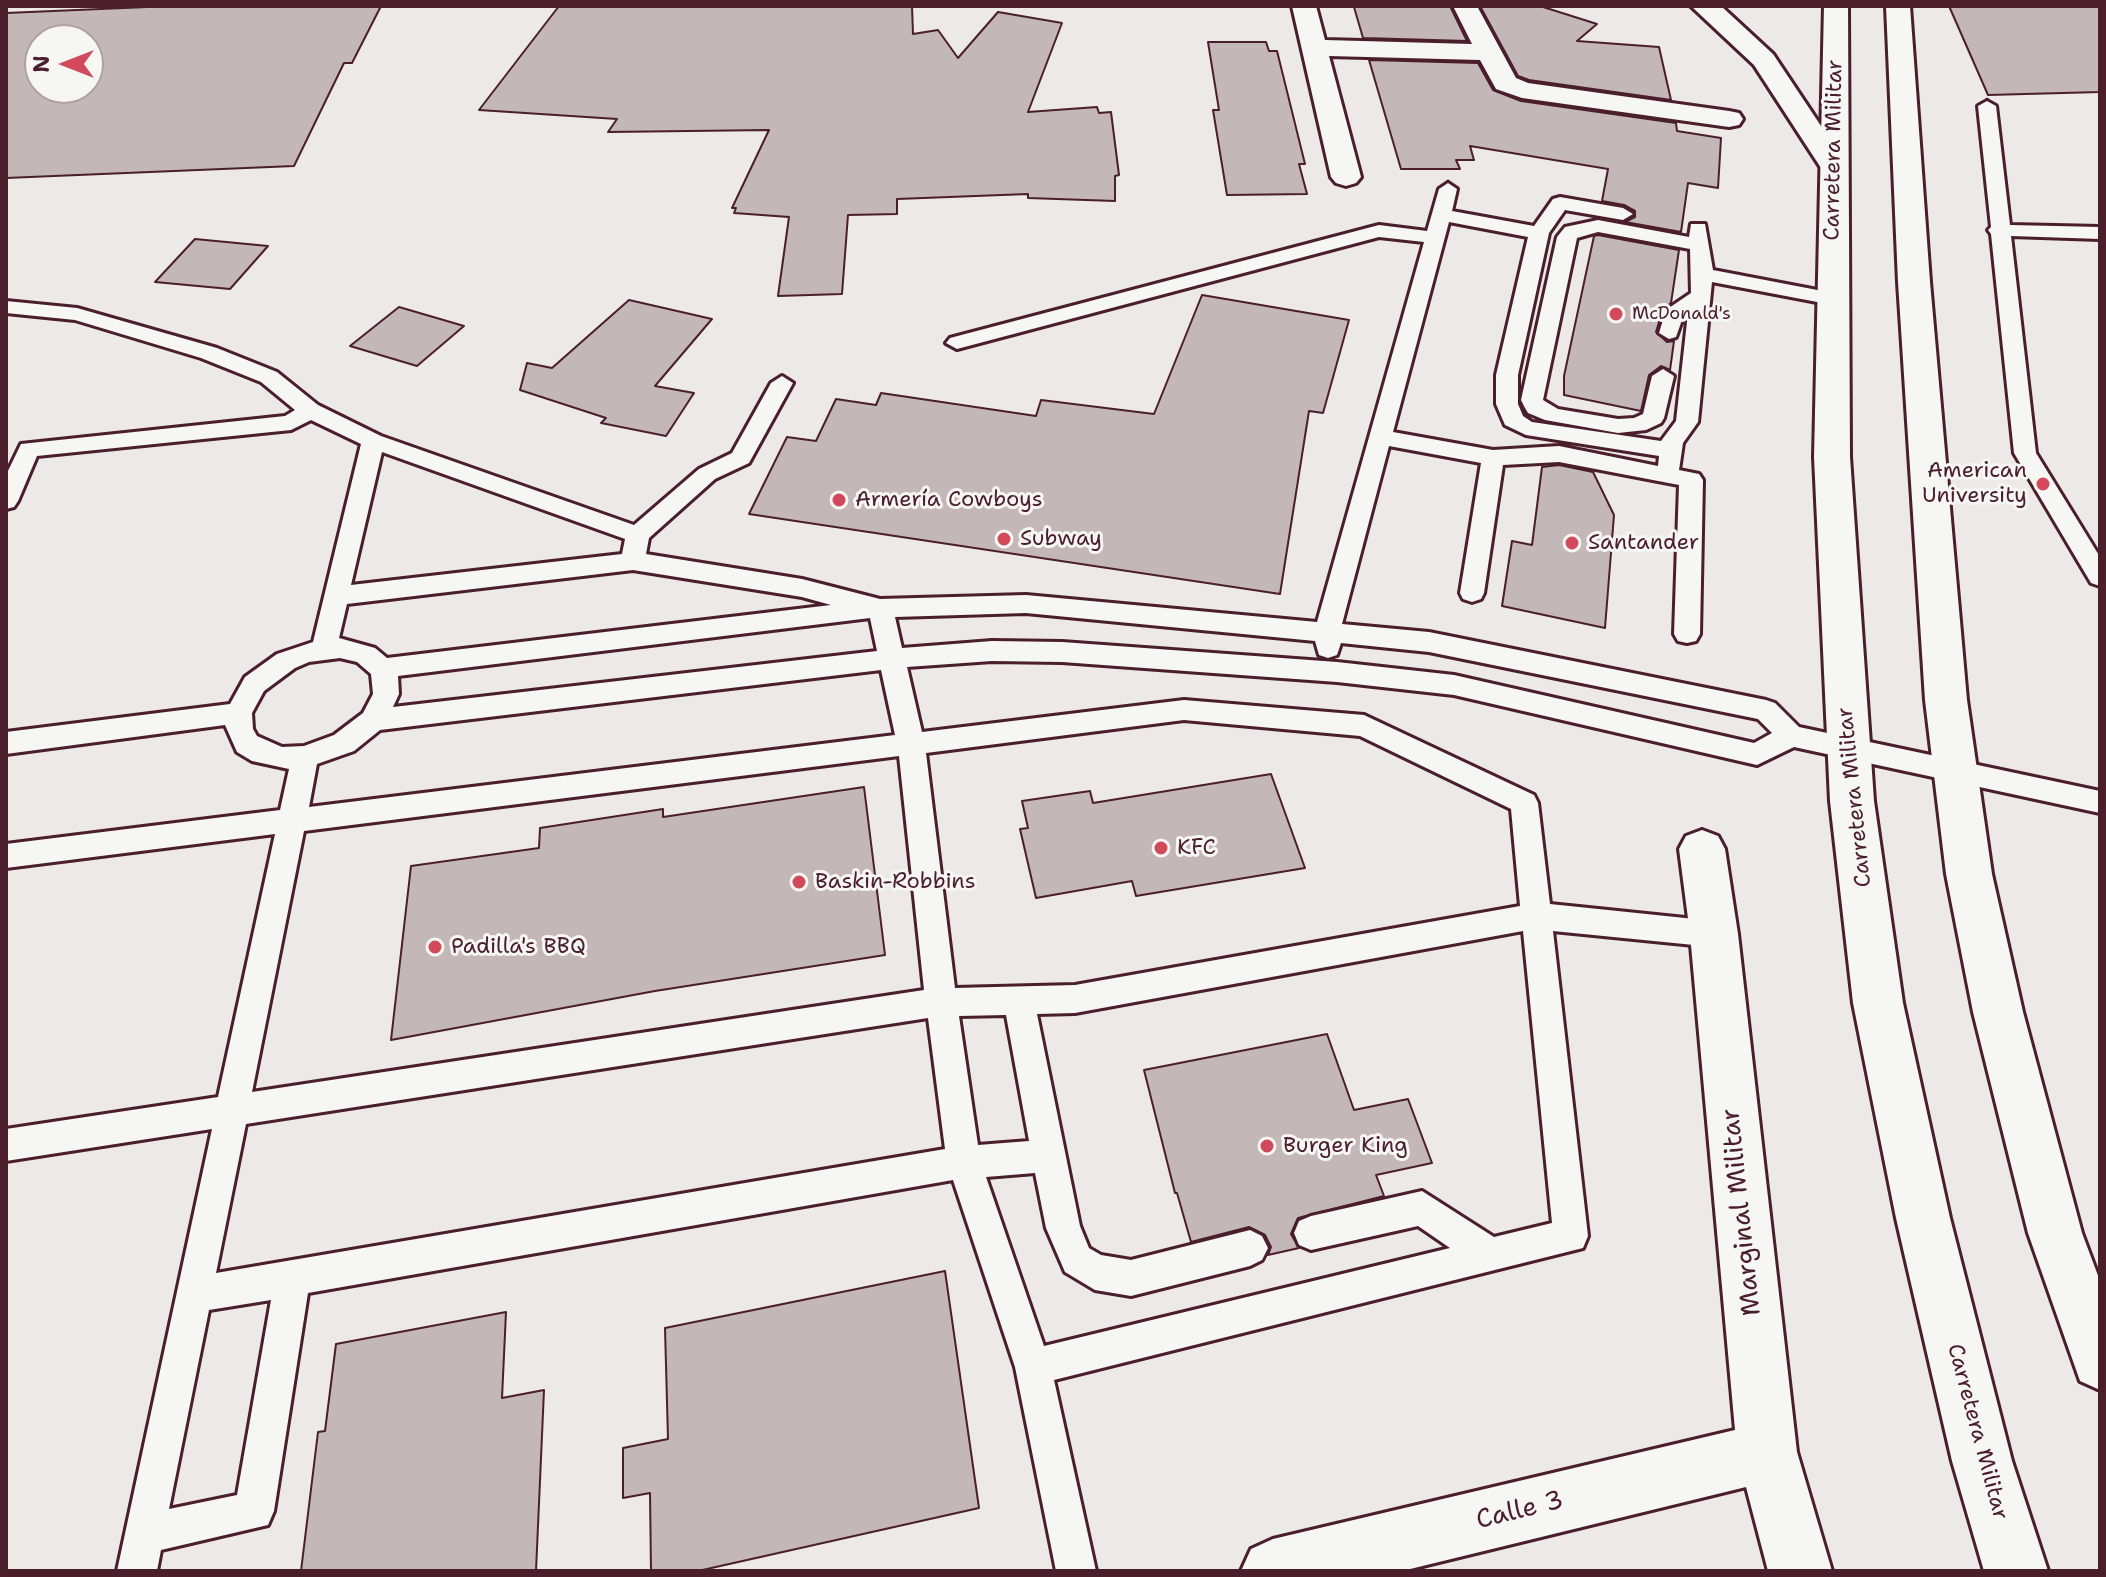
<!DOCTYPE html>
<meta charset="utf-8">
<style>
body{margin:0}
#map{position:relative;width:2106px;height:1577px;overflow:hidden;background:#ece9e6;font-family:"Shantell Sans",sans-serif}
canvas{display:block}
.frame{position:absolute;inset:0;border:8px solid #4a1f2b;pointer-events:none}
.north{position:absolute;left:24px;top:24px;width:80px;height:80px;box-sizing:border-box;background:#f6f6f2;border:2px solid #b1a0a2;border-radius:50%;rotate:270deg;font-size:22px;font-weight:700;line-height:32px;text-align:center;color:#4a1f2b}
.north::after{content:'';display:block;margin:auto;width:28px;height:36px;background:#d1495b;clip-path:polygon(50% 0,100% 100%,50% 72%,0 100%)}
</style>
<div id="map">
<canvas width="2106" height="1577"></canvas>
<div class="frame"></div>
<div class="north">N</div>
</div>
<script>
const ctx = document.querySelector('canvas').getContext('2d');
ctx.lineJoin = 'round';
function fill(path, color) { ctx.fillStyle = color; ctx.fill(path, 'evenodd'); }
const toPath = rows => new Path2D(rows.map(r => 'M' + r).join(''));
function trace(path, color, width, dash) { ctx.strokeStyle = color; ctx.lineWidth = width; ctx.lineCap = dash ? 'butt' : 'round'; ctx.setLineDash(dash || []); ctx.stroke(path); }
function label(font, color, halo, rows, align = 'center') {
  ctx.font = font + ' "Shantell Sans",sans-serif'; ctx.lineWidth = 6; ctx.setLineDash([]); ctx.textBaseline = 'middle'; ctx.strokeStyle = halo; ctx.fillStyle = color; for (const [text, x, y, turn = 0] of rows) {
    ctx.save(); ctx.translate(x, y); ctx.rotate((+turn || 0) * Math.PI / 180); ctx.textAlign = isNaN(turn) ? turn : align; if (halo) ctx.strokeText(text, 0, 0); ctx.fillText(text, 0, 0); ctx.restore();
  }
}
const building = toPath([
 [171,6,381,6,352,63,344,63,294,166,6,178,6,13,171,6],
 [40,40,88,40,88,88,40,88,40,40],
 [559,6,912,6,913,34,938,30,958,58,998,12,1062,23,1028,112,1097,107,1099,113,1111,112,1119,175,1115,176,1115,201,1028,198,1028,194,897,199,897,214,848,215,842,294,778,296,789,217,734,213,736,208,732,208,769,130,608,132,617,119,479,110,559,6],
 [1389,6,1450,6,1467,41,1363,38,1354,7,1389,6],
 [1480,6,1540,6,1597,24,1577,41,1659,47,1671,100,1529,80,1518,76,1480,6],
 [1949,6,2100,6,2100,92,1988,95,1949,6],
 [1208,42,1266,42,1269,51,1277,51,1305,164,1299,164,1307,194,1227,195,1213,110,1219,110,1208,42],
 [1369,60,1478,63,1493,90,1521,101,1676,123,1677,131,1721,138,1718,188,1688,183,1681,232,1625,222,1635,217,1635,211,1624,205,1602,201,1608,169,1470,146,1474,160,1456,160,1460,169,1401,169,1369,60],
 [1598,235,1679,250,1671,303,1663,309,1656,332,1667,342,1674,341,1670,370,1661,366,1649,375,1641,411,1564,395,1564,376,1594,236,1598,235],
 [195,239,268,246,230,289,155,282,195,239],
 [1202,295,1349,320,1323,413,1309,411,1280,594,749,514,787,437,816,441,836,399,876,405,881,393,1036,416,1041,400,1154,414,1202,295],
 [629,300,712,319,655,386,694,393,666,436,601,423,606,418,520,390,527,363,552,368,629,300],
 [399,307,464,326,417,366,350,346,399,307],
 [1559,465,1593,472,1614,515,1605,628,1502,606,1512,541,1532,545,1542,467,1559,465],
 [1271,774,1305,868,1136,896,1132,881,1036,898,1020,829,1028,828,1022,801,1090,791,1093,803,1271,774],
 [864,787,885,955,655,991,391,1040,411,866,539,848,540,828,663,809,663,817,864,787],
 [1327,1034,1354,1110,1408,1099,1432,1163,1376,1175,1384,1196,1298,1218,1291,1234,1299,1248,1268,1255,1271,1247,1265,1235,1249,1227,1191,1242,1177,1193,1175,1193,1144,1070,1327,1034],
 [945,1271,979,1508,698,1571,651,1571,650,1493,623,1498,623,1448,668,1439,665,1328,945,1271],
 [506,1312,502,1398,544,1390,536,1571,301,1571,318,1432,325,1431,336,1344,506,1312]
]);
const service = toPath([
 [1987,101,1996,106,2010,225,2100,227,2100,239,2011,236,2036,453,2100,557,2100,586,2091,583,2014,453,1991,234,1988,230,1991,227,1978,106,1987,101],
 [1448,183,1457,189,1452,211,1534,226,1553,199,1560,197,1623,208,1633,214,1623,220,1565,210,1549,233,1518,375,1518,404,1523,416,1532,422,1661,441,1676,421,1688,313,1683,317,1676,337,1669,339,1659,333,1666,310,1691,293,1690,249,1598,232,1577,238,1543,400,1558,409,1618,419,1634,418,1643,414,1652,376,1663,369,1674,376,1664,418,1661,423,1646,430,1618,433,1545,420,1528,413,1525,408,1521,400,1557,237,1565,227,1598,220,1689,237,1691,224,1705,224,1713,270,1833,293,1843,299,1833,305,1712,282,1698,422,1683,443,1679,470,1699,474,1703,480,1700,634,1696,641,1687,643,1678,641,1674,634,1679,485,1559,462,1503,465,1484,593,1481,599,1472,602,1463,599,1460,593,1481,463,1389,446,1342,624,1429,632,1766,700,1775,703,1799,727,2100,791,2100,813,1794,747,1757,765,1454,695,1337,682,1062,662,992,661,907,667,922,732,1184,700,1364,715,1534,795,1538,803,1550,904,1714,921,1725,925,1729,934,1725,943,1714,947,1553,931,1588,1236,1583,1248,1054,1380,1096,1571,1056,1571,1015,1367,953,1180,308,1293,274,1511,268,1525,161,1550,157,1571,117,1571,212,1129,6,1161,6,1129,218,1097,275,834,6,868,6,844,280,810,289,769,252,761,237,752,225,725,6,754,6,732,230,704,245,677,277,654,313,642,361,444,311,420,291,430,37,456,18,501,14,507,6,509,6,475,21,444,285,416,295,410,261,382,201,358,75,320,6,313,6,301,77,308,217,348,277,372,318,405,381,436,634,525,699,469,732,453,771,383,782,376,793,383,749,463,715,479,649,538,646,554,802,579,880,599,1026,595,1317,622,1424,242,1379,237,957,349,946,343,950,338,1379,225,1427,231,1439,189,1448,183],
 [1449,222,1528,237,1496,375,1496,404,1505,425,1526,435,1659,456,1658,466,1559,446,1493,450,1393,432,1449,222],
 [382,452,625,539,622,554,351,585,382,452],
 [633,570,802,597,831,605,387,658,375,648,339,638,347,604,633,570],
 [1026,613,1315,641,1319,655,1328,658,1337,655,1341,643,1429,652,1758,719,1772,733,1754,743,1454,675,1337,662,1062,642,992,641,902,648,895,617,1026,613],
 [870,618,877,651,393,707,399,694,398,676,870,618],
 [340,658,357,662,371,674,373,694,363,713,334,735,304,746,282,747,257,736,253,729,252,713,264,691,295,668,309,662,340,658],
 [881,670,895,735,309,807,317,764,354,751,380,730,881,670],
 [1184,720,1360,736,1511,809,1520,906,1075,985,955,988,926,753,1184,720],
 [899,756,924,990,252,1092,304,831,899,756],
 [1523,931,1552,1223,1494,1237,1422,1191,1311,1216,1299,1221,1294,1233,1299,1245,1311,1250,1418,1226,1450,1248,1044,1346,986,1177,1035,1173,1046,1228,1065,1272,1095,1290,1131,1296,1250,1266,1262,1260,1268,1248,1262,1236,1250,1230,1131,1260,1101,1255,1089,1248,1080,1226,1037,1014,1075,1013,1523,931],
 [1006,1015,1029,1141,978,1145,959,1016,1006,1015],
 [928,1018,945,1149,216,1273,246,1124,928,1018],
 [271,1300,237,1495,169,1509,209,1310,271,1300]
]);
const minor = toPath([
 [1292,6,1316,6,1325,40,1472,44,1453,6,1477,6,1516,78,1528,83,1729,111,1739,113,1743,119,1739,125,1729,127,1522,98,1496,89,1480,60,1329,56,1361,177,1356,183,1346,186,1336,183,1331,177,1292,6],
 [1702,830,1718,836,1725,849,1738,934,1797,1452,1832,1571,1768,1571,1746,1487,1402,1571,1241,1571,1251,1549,1273,1539,1735,1430,1690,934,1679,849,1686,836,1702,830]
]);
const secondary = toPath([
 [1691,6,1721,6,1773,54,1847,165,1843,171,1833,174,1823,171,1754,65,1691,6]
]);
const primary = toPath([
 [1824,6,1848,6,1850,457,1874,801,1903,1003,1950,1218,2012,1461,2048,1571,1984,1571,1952,1461,1896,1218,1853,1003,1830,801,1814,457,1824,6],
 [1886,6,1910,6,1930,282,1967,700,1992,874,2023,1012,2082,1233,2100,1281,2100,1390,2080,1381,2028,1233,1973,1012,1946,874,1925,700,1898,282,1886,6]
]);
const markers = [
 [1616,314,8,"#d1495b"],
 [2043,484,8,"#d1495b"],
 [839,500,8,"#d1495b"],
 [1004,539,8,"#d1495b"],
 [1572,543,8,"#d1495b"],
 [1161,848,8,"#d1495b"],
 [799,882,8,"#d1495b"],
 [435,947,8,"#d1495b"],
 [1267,1146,8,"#d1495b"]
];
const farPoinames = [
 ["McDonald's",1632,314]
];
const streetNames = [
 ["Carretera Militar",1834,150,-89],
 ["Carretera Militar",1855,797,-96],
 ["Carretera Militar",1977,1432,75]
];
const poiNames = [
 ["American",2027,471,"right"],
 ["University",2027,496,"right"],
 ["Armería Cowboys",855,500],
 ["Subway",1020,539],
 ["Santander",1588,543],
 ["KFC",1177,848],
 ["Baskin-Robbins",815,882],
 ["Padilla's BBQ",451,947],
 ["Burger King",1283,1146]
];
const nearStreetnames = [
 ["Marginal Militar",1742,1212,-96],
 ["Calle 3",1520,1511,-14]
];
fill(building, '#c4b7b7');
trace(building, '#4a1f2b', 2);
trace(service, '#4a1f2b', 6);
trace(minor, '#4a1f2b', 6);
trace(secondary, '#4a1f2b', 6);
trace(primary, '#4a1f2b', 6);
fill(service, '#f6f6f2');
fill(minor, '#f6f6f2');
fill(secondary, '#f6f6f2');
fill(primary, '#f6f6f2');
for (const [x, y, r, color] of markers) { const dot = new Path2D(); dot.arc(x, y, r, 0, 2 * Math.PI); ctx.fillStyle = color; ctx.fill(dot); trace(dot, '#f6f6f2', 3); }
label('18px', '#4a1f2b', '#f6f6f2', farPoinames, 'left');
label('22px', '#4a1f2b', '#f6f6f2', streetNames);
label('22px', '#4a1f2b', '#f6f6f2', poiNames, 'left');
label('26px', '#4a1f2b', '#f6f6f2', nearStreetnames);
</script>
